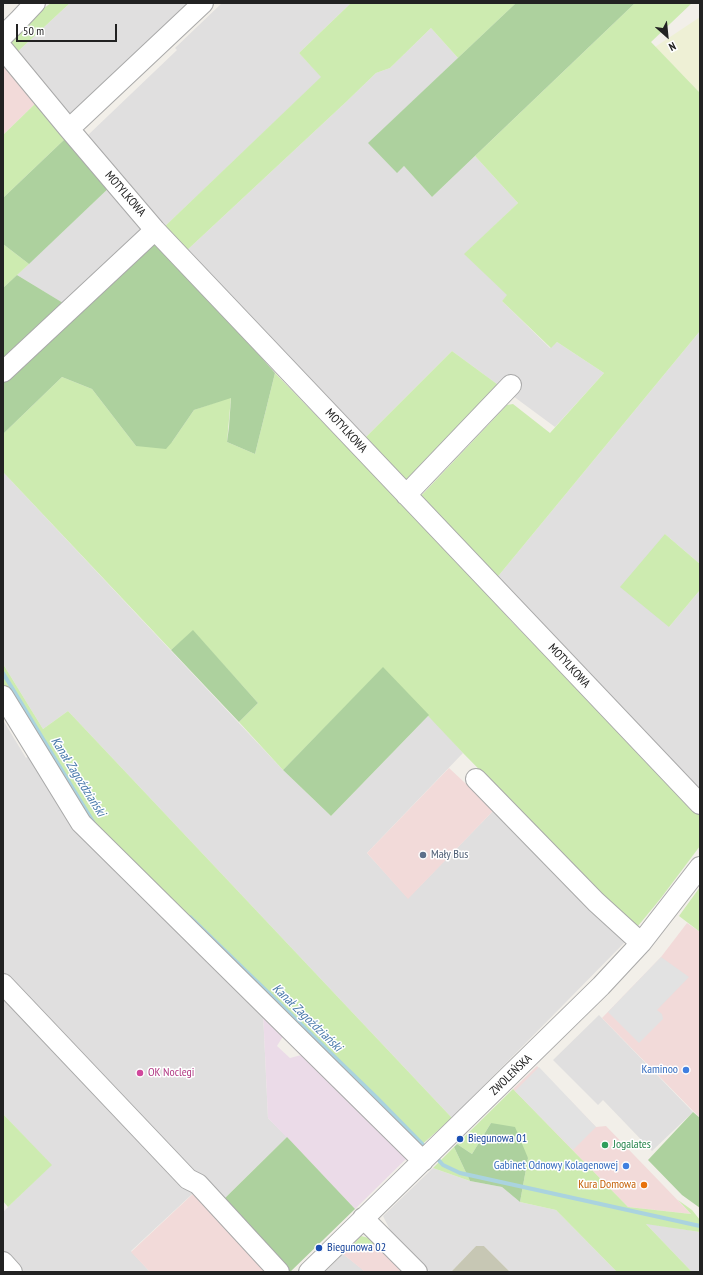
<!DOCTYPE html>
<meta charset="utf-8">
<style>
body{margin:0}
#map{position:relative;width:703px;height:1275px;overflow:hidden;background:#f2efe9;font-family:"PT Sans Narrow",sans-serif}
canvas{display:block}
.frame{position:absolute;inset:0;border:4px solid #222;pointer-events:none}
.north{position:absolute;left:647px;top:16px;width:40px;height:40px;-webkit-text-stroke:3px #fff;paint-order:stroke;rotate:153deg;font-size:11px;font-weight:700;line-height:16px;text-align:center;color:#222}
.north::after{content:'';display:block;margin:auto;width:14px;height:18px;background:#222;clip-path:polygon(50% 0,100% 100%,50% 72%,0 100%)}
.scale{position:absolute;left:16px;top:24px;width:101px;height:18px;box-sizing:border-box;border:2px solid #222;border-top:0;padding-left:5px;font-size:12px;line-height:14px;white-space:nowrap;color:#222;-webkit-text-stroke:3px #fff;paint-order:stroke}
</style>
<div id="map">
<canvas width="703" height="1275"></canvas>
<div class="frame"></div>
<div class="north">N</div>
<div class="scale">50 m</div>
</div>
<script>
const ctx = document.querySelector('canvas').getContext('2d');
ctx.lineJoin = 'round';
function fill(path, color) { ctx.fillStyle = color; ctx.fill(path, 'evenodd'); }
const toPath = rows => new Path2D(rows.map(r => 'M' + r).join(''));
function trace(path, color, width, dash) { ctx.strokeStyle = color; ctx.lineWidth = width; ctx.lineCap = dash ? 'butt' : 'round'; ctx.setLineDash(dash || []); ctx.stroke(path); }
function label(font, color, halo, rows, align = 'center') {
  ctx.font = font + ' "PT Sans Narrow",sans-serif'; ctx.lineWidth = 3; ctx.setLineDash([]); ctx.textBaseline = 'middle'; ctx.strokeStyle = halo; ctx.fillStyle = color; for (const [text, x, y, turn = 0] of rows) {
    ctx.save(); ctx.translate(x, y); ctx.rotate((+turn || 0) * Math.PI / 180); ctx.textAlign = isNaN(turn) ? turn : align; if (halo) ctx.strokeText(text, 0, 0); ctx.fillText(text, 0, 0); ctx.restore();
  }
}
const residential = toPath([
 [70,3,211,3,75,131,14,55],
 [222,3,351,3,299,53,322,77,161,230,87,136,177,50,175,48],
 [431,28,458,58,369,143,397,172,404,166,432,197,475,156,518,203,465,254,508,295,502,301,550,348,557,342,604,373,555,427,452,351,363,440,184,253,346,102,376,73,390,68],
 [112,185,154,235,74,310,17,275],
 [700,331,700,564,665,534,669,627,700,590,700,796,495,580],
 [3,472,283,770,331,816,429,715,463,753,367,853,408,898,494,810,627,940,452,1118,68,711,43,729,3,664],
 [3,720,26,758,32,752,263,1011,268,1118,287,1137,221,1202,203,1184,131,1251,150,1272,20,1272,3,1254,3,1212,51,1165,3,1114],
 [599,1015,693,1112,652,1151,603,1100,598,1105,553,1060],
 [433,1168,470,1181,502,1187,520,1202,556,1210,617,1272,510,1272,484,1246,476,1246,451,1272,430,1272,392,1234,383,1216],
 [645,1223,700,1232,700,1272,692,1272],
 [343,1254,361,1268,365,1272,325,1272]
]);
const commercial = toPath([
 [3,61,40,99,3,135],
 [449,768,494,810,408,899,367,853],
 [687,923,700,932,700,1118,602,1018,661,957],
 [537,1066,596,1127,606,1126,691,1214,628,1207,513,1089],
 [197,1190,274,1272,150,1272,131,1252],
 [375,1244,404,1272,365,1272,343,1254,353,1245]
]);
const industrial = toPath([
 [263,1011,285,1033,277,1046,290,1058,305,1054,406,1159,355,1209,268,1118]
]);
const construction = toPath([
 [476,1246,484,1246,510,1272,451,1272]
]);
const farmland = toPath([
 [700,17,700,93,655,47]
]);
const grass = toPath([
 [51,3,70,3,14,55,11,45,12,39,40,11],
 [351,3,516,3,458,58,431,28,390,68,376,73,346,102,184,253,161,230,321,77,299,53],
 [633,3,692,3,651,42,700,93,700,331,495,580,418,499,507,405,513,404,550,433,604,373,557,342,551,348,502,301,507,295,464,254,518,203,475,156,634,4],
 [40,99,67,137,3,198,3,135],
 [3,244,29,264,3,288],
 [452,351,501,387,408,487,363,440],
 [275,373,451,554,513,623,700,814,700,846,661,898,638,926,633,926,463,753,383,668,283,770,239,722,258,703,193,631,171,650,3,472,3,434,62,377,92,389,136,446,172,442,194,410,231,397,227,442,255,454],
 [665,534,700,564,700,590,669,627,620,587],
 [3,664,43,729,68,711,452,1118,418,1148,88,822,3,684],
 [700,887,700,932,679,916],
 [513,1089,628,1207,691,1214,678,1200,692,1210,700,1220,700,1232,646,1224,692,1272,617,1272,556,1210,520,1202,528,1158,491,1123,472,1154,457,1144],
 [3,1114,52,1165,8,1207,3,1201],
 [454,1147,470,1181,433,1168],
 [361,1236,369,1238,375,1244,353,1245]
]);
const forest = toPath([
 [516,3,633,3,634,4,432,197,404,166,397,173,368,143],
 [67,137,112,185,29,264,3,244,3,198],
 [154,235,275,373,255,454,227,442,229,427,231,398,194,410,172,442,166,449,136,446,92,389,62,377,3,434,3,376],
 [17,275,68,306,3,367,3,288],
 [193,630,258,703,239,722,171,650],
 [383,667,429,715,331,816,283,770],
 [693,1112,700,1118,700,1208,682,1195,648,1160],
 [491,1123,515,1127,528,1158,520,1202,502,1187,470,1181,454,1147,457,1144,472,1154],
 [287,1137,355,1209,290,1272,288,1272,221,1202]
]);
const parking = toPath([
 [661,957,689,977,657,1010,662,1014,663,1019,639,1043,608,1012],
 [539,1067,596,1127,573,1150,515,1091]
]);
const stream = toPath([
 [3,673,95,825],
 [190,917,376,1097,427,1149],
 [435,1156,443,1165,460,1173,700,1226]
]);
const minor = toPath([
 [3,36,19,20,35,3],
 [3,49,69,129,155,230,700,804],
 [69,129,203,3],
 [3,372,155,230],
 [406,495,511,385],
 [3,696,81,823,423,1161],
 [476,779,596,902,641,943],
 [3,984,188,1179,198,1184,279,1272],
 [363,1218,417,1272],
 [3,1262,12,1272],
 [309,1272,601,986,641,943,700,867]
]);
const markers = [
 [423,855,4,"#5c6f8a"],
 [686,1070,4,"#3f7fe0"],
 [140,1073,4,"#d1479c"],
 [460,1139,4,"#1a4fb4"],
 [605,1145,4,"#2e9e5b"],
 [626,1166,4,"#3f7fe0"],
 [644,1185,4,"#e8710a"],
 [319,1248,4,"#1a4fb4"]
];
const streetNames = [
 ["MOTYLKOWA",125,194,49],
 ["MOTYLKOWA",346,431,47],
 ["MOTYLKOWA",569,666,47],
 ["ZWOLEŃSKA",511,1075,-44]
];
const serviceNames = [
 ["Mały Bus",431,855]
];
const shopNames = [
 ["Kaminoo",678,1070],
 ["Gabinet Odnowy Kolagenowej",618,1166]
];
const hotelNames = [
 ["OK Noclegi",148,1073]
];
const transitNames = [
 ["Biegunowa 01",468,1139],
 ["Biegunowa 02",327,1248]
];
const leisureNames = [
 ["Jogalates",613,1145]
];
const foodNames = [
 ["Kura Domowa",636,1185]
];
const waterNames = [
 ["Kanał Zagoździański",78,777,58],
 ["Kanał Zagoździański",307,1018,44]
];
fill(residential, '#e0dfdf');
fill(commercial, '#f2dad9');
fill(industrial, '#ebdbe8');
fill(construction, '#c7c7b4');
fill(farmland, '#eef0d5');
fill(grass, '#cdebb0');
fill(forest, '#add19e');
fill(parking, '#e2e2e2');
trace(stream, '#aad3df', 4);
trace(minor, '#a9a9a9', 22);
trace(minor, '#fff', 20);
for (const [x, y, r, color] of markers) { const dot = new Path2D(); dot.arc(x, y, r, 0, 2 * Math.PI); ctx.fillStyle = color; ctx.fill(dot); trace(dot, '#fff', 1.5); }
label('12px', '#222', '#fff', streetNames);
label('12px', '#4e5e75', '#fff', serviceNames, 'left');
label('12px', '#366cbe', '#fff', shopNames, 'right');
label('12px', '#b23c85', '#fff', hotelNames, 'left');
label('12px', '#164399', '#fff', transitNames, 'left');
label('12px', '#27864d', '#fff', leisureNames, 'left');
label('12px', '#c56008', '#fff', foodNames, 'right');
label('italic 13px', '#4a7aab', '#fff', waterNames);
</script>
